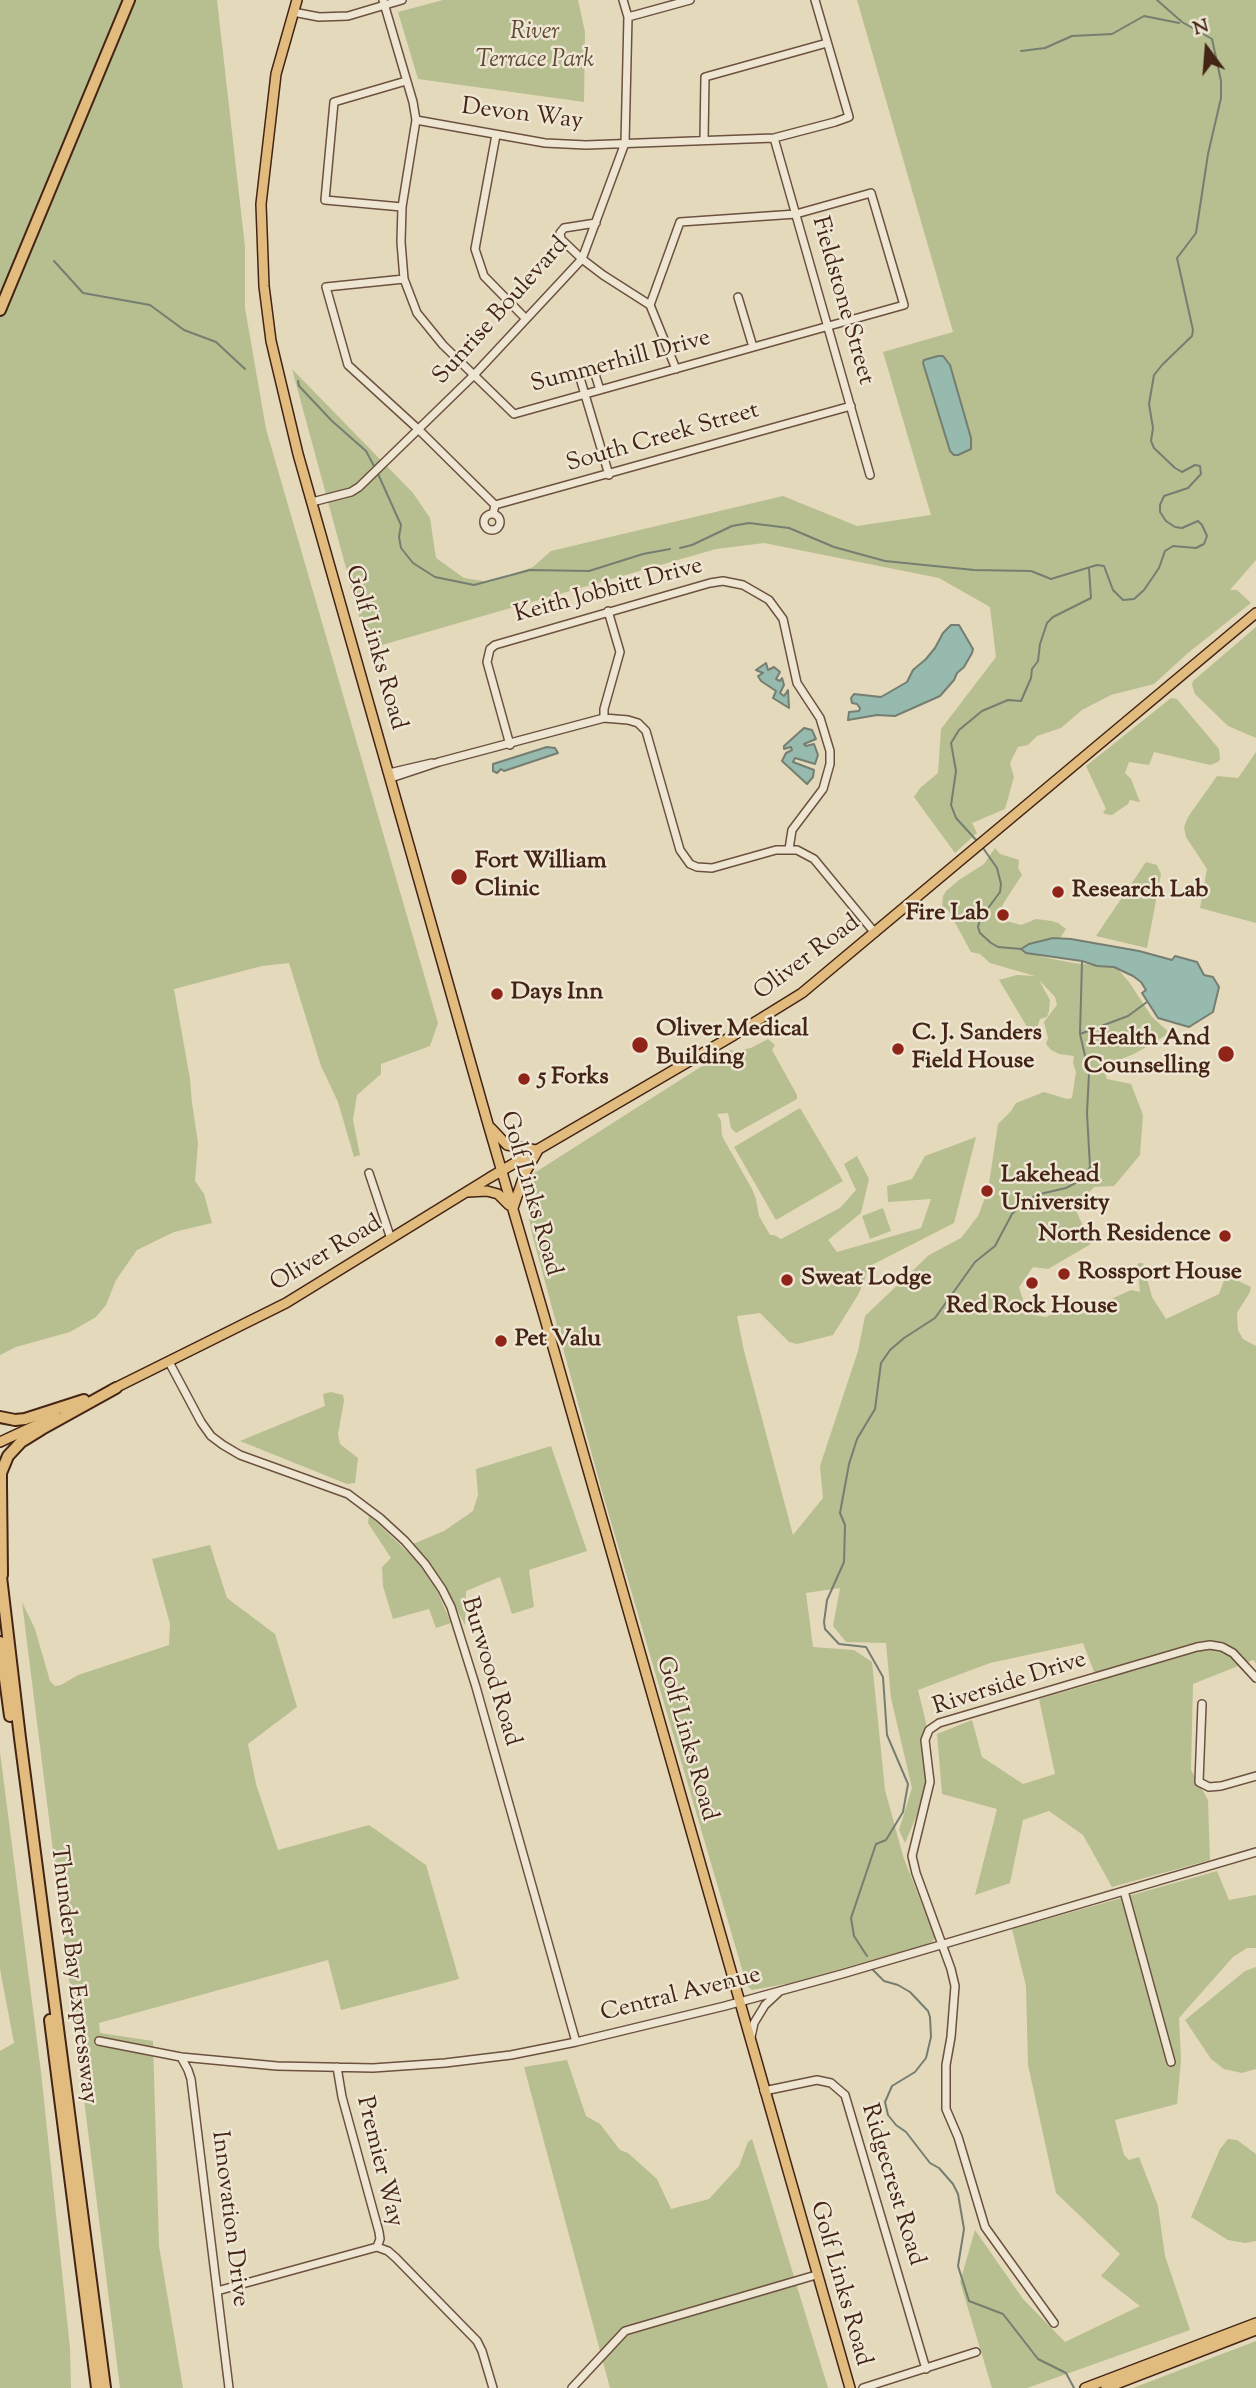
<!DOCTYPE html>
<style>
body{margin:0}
#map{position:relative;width:1256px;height:2388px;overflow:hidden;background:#e5d9bc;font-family:"Sorts Mill Goudy",serif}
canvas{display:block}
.north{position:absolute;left:1172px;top:14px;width:70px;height:70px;-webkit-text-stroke:5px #eee6d3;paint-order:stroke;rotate:344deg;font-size:19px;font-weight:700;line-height:28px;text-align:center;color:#442415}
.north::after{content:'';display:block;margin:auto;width:24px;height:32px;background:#442415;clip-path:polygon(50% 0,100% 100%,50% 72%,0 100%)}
</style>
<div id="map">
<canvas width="1256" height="2388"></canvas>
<div class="north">N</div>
</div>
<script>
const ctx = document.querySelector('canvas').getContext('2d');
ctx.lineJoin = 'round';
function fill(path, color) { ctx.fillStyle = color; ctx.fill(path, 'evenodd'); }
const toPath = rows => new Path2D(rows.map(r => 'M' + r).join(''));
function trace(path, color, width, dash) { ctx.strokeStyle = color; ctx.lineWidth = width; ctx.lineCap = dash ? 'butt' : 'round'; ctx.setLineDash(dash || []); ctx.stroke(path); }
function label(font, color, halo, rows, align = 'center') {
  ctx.font = font + ' "Sorts Mill Goudy",serif'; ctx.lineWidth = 5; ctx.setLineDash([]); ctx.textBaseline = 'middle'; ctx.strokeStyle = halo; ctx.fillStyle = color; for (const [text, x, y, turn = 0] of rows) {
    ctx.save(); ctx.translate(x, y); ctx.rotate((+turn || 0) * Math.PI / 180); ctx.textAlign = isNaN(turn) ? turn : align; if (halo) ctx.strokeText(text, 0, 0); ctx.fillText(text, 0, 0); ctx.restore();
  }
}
const green = toPath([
 [0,0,217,0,245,247,245,308,266,429,438,1023,430,1046,381,1064,381,1074,357,1095,353,1120,360,1155,354,1157,338,1102,321,1066,289,963,262,966,174,989,190,1079,192,1103,198,1143,195,1181,204,1194,212,1223,174,1232,137,1250,116,1280,106,1305,96,1317,70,1332,16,1347,0,1355],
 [443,0,578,0,585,32,584,102,418,79,398,12],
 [857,0,1256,0,1256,560,1230,590,1237,590,1251,603,1188,653,1154,684,1111,695,1082,710,1061,728,1037,736,1028,745,1018,747,1010,763,1014,777,1005,809,972,823,977,833,955,853,914,797,920,788,938,773,941,729,996,657,990,607,939,578,764,543,716,549,368,649,292,369,413,493,430,518,436,558,464,578,490,582,533,567,551,551,783,496,857,526,931,515,883,352,953,332],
 [1256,627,1256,738,1228,726,1195,694,1192,685,1193,681],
 [1171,698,1177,699,1219,749,1220,759,1218,762,1210,765,1154,752,1149,765,1129,762,1125,773,1131,779,1140,802,1130,800,1128,804,1112,815,1105,814,1103,812,1106,809,1086,766],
 [1256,752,1256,923,1200,908,1207,869,1186,837,1184,827,1188,817,1217,776,1238,778],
 [995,848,1000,854,1019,860,1018,868,1022,875,1003,904,999,919,1021,925,1036,919,1052,921,1058,923,1066,929,1061,937,1038,956,1073,963,1116,967,1129,982,1152,1017,1170,1033,1134,1054,1103,1066,1107,1079,1131,1084,1143,1115,1140,1155,1114,1186,1094,1187,1075,1208,1091,1244,1048,1269,1033,1267,1019,1287,1026,1310,1034,1315,1046,1317,1059,1311,1076,1314,1100,1310,1104,1313,1109,1310,1109,1300,1131,1290,1140,1292,1137,1265,1139,1263,1143,1263,1152,1297,1166,1319,1219,1294,1226,1275,1251,1287,1250,1292,1237,1313,1238,1330,1243,1339,1256,1346,1256,1663,1253,1660,1193,1684,1191,1770,1208,1800,1210,1860,1112,1887,1083,1835,1049,1811,1023,1820,1010,1883,975,1895,997,1809,942,1794,937,1734,972,1720,982,1757,1023,1784,1055,1774,1039,1699,1098,1682,1083,1643,990,1663,918,1690,926,1723,925,1796,905,1843,899,1830,912,1788,891,1698,886,1643,846,1642,833,1626,840,1588,806,1593,813,1647,854,1650,872,1662,885,1790,903,1856,935,1938,932,1942,925,1945,791,1983,752,1990,747,1986,601,1488,532,1234,528,1213,528,1177,699,1068,730,1050,736,1051,751,1048,768,1039,775,1045,772,1050,797,1095,797,1099,736,1133,731,1128,728,1113,717,1114,721,1121,722,1136,752,1189,756,1199,759,1216,770,1235,774,1235,781,1239,840,1208,856,1190,844,1164,857,1156,869,1179,861,1213,828,1240,837,1252,921,1228,931,1199,888,1202,887,1186,912,1179,925,1156,976,1137,954,1223,868,1267,864,1282,858,1295,833,1335,797,1344,789,1342,760,1313,737,1316,744,1351,793,1535,823,1498,820,1466,858,1351,865,1316,929,1255,961,1238,978,1216,988,1190,998,1124,1011,1111,1016,1103,1044,1092,1067,1099,1072,1098,1076,1072,1073,1063,1074,1056,1059,1054,1051,1050,1046,1044,1048,1038,1044,1022,1057,1005,1055,997,1039,980,1050,1000,1049,1011,1047,1017,1040,1019,1037,1028,1029,1030,999,980,1017,975,1035,976,990,963,980,954,971,952,948,910,942,908,943,896,946,891,959,880,984,864],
 [1146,862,1157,865,1161,874,1147,948,1096,936],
 [800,1108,843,1181,776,1220,734,1147],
 [883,1208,891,1231,870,1239,862,1216],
 [331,1392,343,1395,344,1401,338,1434,340,1444,358,1458,355,1483,347,1484,240,1441,325,1406,323,1394],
 [551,1446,587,1551,529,1570,534,1607,512,1614,500,1577,466,1591,465,1625,442,1581,413,1544,444,1531,473,1511,478,1495,476,1469],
 [369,1515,418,1562,435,1586,451,1623,436,1628,429,1609,393,1619,383,1586,382,1567,391,1558,368,1523],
 [210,1545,227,1598,275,1634,297,1707,248,1744,256,1784,278,1850,369,1825,426,1865,459,1979,341,2010,328,1960,99,2023,100,2033,153,2041,159,2246,183,2388,120,2388,22,1602,35,1629,50,1681,55,1686,61,1685,78,1675,169,1645,170,1624,152,1559],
 [0,1752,41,2072,70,2348,71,2388,0,2388,0,2051,14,2043,0,1969],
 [1217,1871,1229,1900,1256,1895,1256,1948,1247,1948,1233,1957,1179,2018,1181,2060,1177,2104,1115,2120,1124,2155,1129,2160,1139,2157,1158,2206,1165,2256,1190,2330,1027,2388,992,2388,960,2282,975,2230,1023,2299,1065,2342,1140,2306,1101,2276,1120,2254,1056,2193,1028,2065,1026,1986,1012,1929],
 [1256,1967,1256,2069,1242,2073,1224,2069,1211,2059,1185,2020,1245,1971],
 [567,2060,586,2116,600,2124,620,2150,628,2153,657,2179,671,2209,709,2199,739,2166,748,2142,752,2139,828,2388,610,2388,524,2067],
 [1228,2139,1237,2140,1256,2154,1256,2241,1245,2243,1228,2240,1191,2217,1220,2149],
 [1256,2341,1256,2388,1133,2388]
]);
const water = toPath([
 [938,356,943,356,950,365,971,438,971,449,958,455,954,455,950,451,923,363,924,360,938,356],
 [951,625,959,625,973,649,972,653,964,667,957,673,954,680,940,696,895,716,877,715,848,720,849,712,859,711,860,708,857,704,852,703,851,698,854,694,881,697,907,682,913,670,926,659,935,648,943,633,951,625],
 [766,663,768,670,774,667,780,672,776,679,780,681,782,678,784,685,780,693,784,696,788,690,789,708,773,698,776,691,761,681,758,676,763,673,756,670,766,663],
 [804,728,812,730,816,739,804,744,806,746,814,744,818,755,815,764,795,758,793,762,814,770,813,777,807,784,782,761,786,753,792,750,791,747,784,749,784,746,804,728],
 [547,747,555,748,558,753,504,771,501,769,497,773,493,771,493,764,547,747],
 [1053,938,1071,939,1139,951,1172,960,1175,956,1197,962,1204,975,1213,977,1219,987,1213,1012,1189,1027,1158,1018,1142,993,1146,990,1141,982,1133,976,1114,967,1097,966,1082,961,1026,953,1021,949,1029,944,1053,938]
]);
const stream = toPath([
 [1021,51,1045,48,1072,36,1112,34,1144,16,1179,23],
 [54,261,83,293,150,305,184,330,216,342,245,369],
 [298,381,299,386,332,421,366,451,374,466],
 [378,474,401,525,399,537,401,548,413,563,435,577,474,585,530,570,589,571,643,554,670,549],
 [680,548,692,545,732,526,749,523,789,528,834,547,885,561,974,570,1031,571,1051,579,1097,565,1104,566,1113,590,1123,600,1134,599,1144,590,1159,568,1165,551,1173,546,1196,548,1204,544,1207,536,1202,525,1198,521,1182,528,1175,527,1166,521,1160,512,1160,505,1164,496,1188,488,1201,474,1200,466,1195,465,1182,472,1175,468,1154,448,1151,441,1153,428,1149,404,1154,375,1162,365,1192,336,1193,330,1177,258,1196,233,1208,154,1221,98,1221,81,1212,39,1182,22,1157,0],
 [977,841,956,818,951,805,956,771,951,743,959,730,982,711,1008,700,1021,701,1031,678,1032,669,1038,661,1040,644,1047,623,1053,617,1091,598,1089,569],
 [983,848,997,868,1001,884,1000,892,980,919,978,927,980,933,991,943,998,947,1021,949],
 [1080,1034,1082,961],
 [867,1956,854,1936,851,1918,876,1844,886,1840,903,1812,908,1784,887,1735,883,1677,866,1647,839,1644,825,1629,824,1622,827,1600,844,1562,845,1525,840,1513,849,1464,857,1439,875,1409,881,1363,890,1350,904,1338,935,1318,975,1262,995,1246,1012,1214,1020,1206,1036,1195,1066,1188,1083,1179,1090,1167,1087,1113,1089,1073,1080,1034,1128,1016,1147,1002],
 [873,1970,884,1981,898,1985,910,1992,928,2011,930,2017,931,2037,926,2058,915,2072,892,2086,885,2102,888,2115,896,2125,906,2132,930,2163,939,2168,953,2184,958,2194,964,2229,958,2266,969,2301,1003,2314,1038,2359,1066,2373,1074,2388]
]);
const minor = toPath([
 [383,0,413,102,416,120,402,207,401,242,404,279,417,313,443,345,514,414,904,305,871,193,796,214,680,222,650,305],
 [293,12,319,17,348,16,402,0],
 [628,17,690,0],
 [416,120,545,143,586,145,774,138,835,122,849,117,815,0],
 [496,135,475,249,484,276,526,319],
 [774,138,870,475],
 [704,140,705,77,827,43],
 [402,207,325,200,334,102,406,81],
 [596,223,564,228,560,233,561,239,582,259,603,275,650,305,676,369],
 [404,279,326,287,348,365,418,429,495,505],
 [738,297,753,347],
 [600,390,594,371,588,369,581,372,580,378,609,475],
 [312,502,351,492,359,487,473,376,582,259,625,143,628,17,623,0],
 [493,514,495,505,851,406],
 '484 522a8 8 0 1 1 16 0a8 8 0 1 1-16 0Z',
 [604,718,604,709,620,652,608,611],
 [510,745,487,662,490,649,495,645,710,583,723,581,743,585,769,600,783,619,797,683,820,718,830,751,830,764,823,789,792,830,789,849],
 [389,773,432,763],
 [391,778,439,762,604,718,628,720,638,723,646,731,680,850,690,864,697,867,712,868,776,850,797,850,814,859,875,933],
 [369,1173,391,1239],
 [169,1362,201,1422,211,1436,223,1445,240,1455,348,1494,380,1518,405,1541,425,1564,442,1589,451,1607,476,1687,576,2042],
 [1202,1704,1199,1782,1209,1787,1221,1786,1256,1776],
 [1124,1891,1171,2062],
 [751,2037,754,2023,765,2005,779,1992],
 [99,2041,181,2057,277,2066,373,2068,445,2063,511,2055,576,2042,725,2006,842,1974,1256,1852],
 [181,2057,188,2070,191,2079,229,2388],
 [337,2067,342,2097,379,2232,380,2239,377,2247,388,2251,396,2258,477,2341,482,2351,493,2388],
 [764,2091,817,2080,831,2083,845,2095,926,2369],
 [217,2291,377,2247],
 [1054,2323,985,2227,958,2137,946,2109,946,2065,951,2037,955,1986,951,1969,916,1873,912,1856,930,1782,925,1740,929,1730,939,1723,1197,1647,1210,1645,1222,1647,1233,1653,1256,1678],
 [572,2388,625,2331,816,2275],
 [863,2388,976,2352]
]);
const major = toPath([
 [297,0,276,74,261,204,264,286,271,341,298,454,488,1124,543,1312,850,2388],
 [491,1128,507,1145,536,1150],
 [468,1192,487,1191,498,1194,509,1205],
 [513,1208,525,1173,538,1150],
 [113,1389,286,1303,489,1178,734,1035,802,993,1256,613],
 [0,1442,56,1416],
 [1085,2388,1256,2323],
 [1106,2388,1256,2330]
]);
const highway = toPath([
 [0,310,129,0],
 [0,1417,15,1420,25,1419,84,1400],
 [0,1568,20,1738,105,2388],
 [2,1575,1,1484,1,1473,8,1456,21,1442,42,1429,116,1388],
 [0,1642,10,1716],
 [50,2020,97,2388]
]);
const markers = [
 [459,877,9,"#8f2418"],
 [1058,892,7,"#8f2418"],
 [1003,915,7,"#8f2418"],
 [497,994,7,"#8f2418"],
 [640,1045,9,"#8f2418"],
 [898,1049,7,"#8f2418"],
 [1226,1054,9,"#8f2418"],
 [524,1079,7,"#8f2418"],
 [987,1191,7,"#8f2418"],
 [1225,1236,7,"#8f2418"],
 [1064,1274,7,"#8f2418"],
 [787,1280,7,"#8f2418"],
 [1032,1283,7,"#8f2418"],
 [501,1341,7,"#8f2418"]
];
const parkNames = [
 ["River",535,34],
 ["Terrace Park",535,62]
];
const streetNames = [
 ["Devon Way",522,116,7],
 ["Fieldstone Street",841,301,74],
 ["Sunrise Boulevard",502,312,-48],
 ["Summerhill Drive",621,363,-15],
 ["South Creek Street",663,439,-16],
 ["Keith Jobbitt Drive",609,592,-15],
 ["Golf Links Road",374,648,74],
 ["Oliver Road",808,959,-37],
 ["Golf Links Road",529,1194,74],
 ["Oliver Road",327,1255,-31],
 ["Burwood Road",489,1672,73],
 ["Riverside Drive",1010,1685,-18],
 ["Golf Links Road",685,1739,74],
 ["Thunder Bay Expressway",72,1975,83],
 ["Central Avenue",681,1996,-14],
 ["Premier Way",378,2162,76],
 ["Ridgecrest Road",891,2185,73],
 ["Innovation Drive",228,2219,83],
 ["Golf Links Road",839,2284,74]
];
const poiNames = [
 ["Fort William",475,863],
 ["Clinic",475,891],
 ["Research Lab",1072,892],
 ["Fire Lab",989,915,"right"],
 ["Days Inn",511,994],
 ["Oliver Medical",656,1031],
 ["Building",656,1059],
 ["C. J. Sanders",912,1035],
 ["Field House",912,1063],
 ["Health And",1210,1040,"right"],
 ["Counselling",1210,1068,"right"],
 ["5 Forks",538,1079],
 ["Lakehead",1001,1177],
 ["University",1001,1205],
 ["North Residence",1211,1236,"right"],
 ["Rossport House",1078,1274],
 ["Sweat Lodge",801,1280],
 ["Red Rock House",1032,1308,"center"],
 ["Pet Valu",515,1341]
];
fill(green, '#b7be8f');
fill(water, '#96baae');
trace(water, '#757e71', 2);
trace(stream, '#757e71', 2);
trace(minor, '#6c513f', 10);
trace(major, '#442415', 12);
trace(highway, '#442415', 14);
trace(minor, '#eee6d3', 7);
trace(major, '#e2bc7e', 9);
trace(highway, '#e2bc7e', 10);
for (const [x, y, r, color] of markers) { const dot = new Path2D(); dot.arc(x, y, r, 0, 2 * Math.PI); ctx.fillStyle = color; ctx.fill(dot); trace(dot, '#eee6d3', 2.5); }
label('italic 24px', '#614a34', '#eee6d3', parkNames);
label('24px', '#442415', '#eee6d3', streetNames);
label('bold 24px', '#442415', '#eee6d3', poiNames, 'left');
</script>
